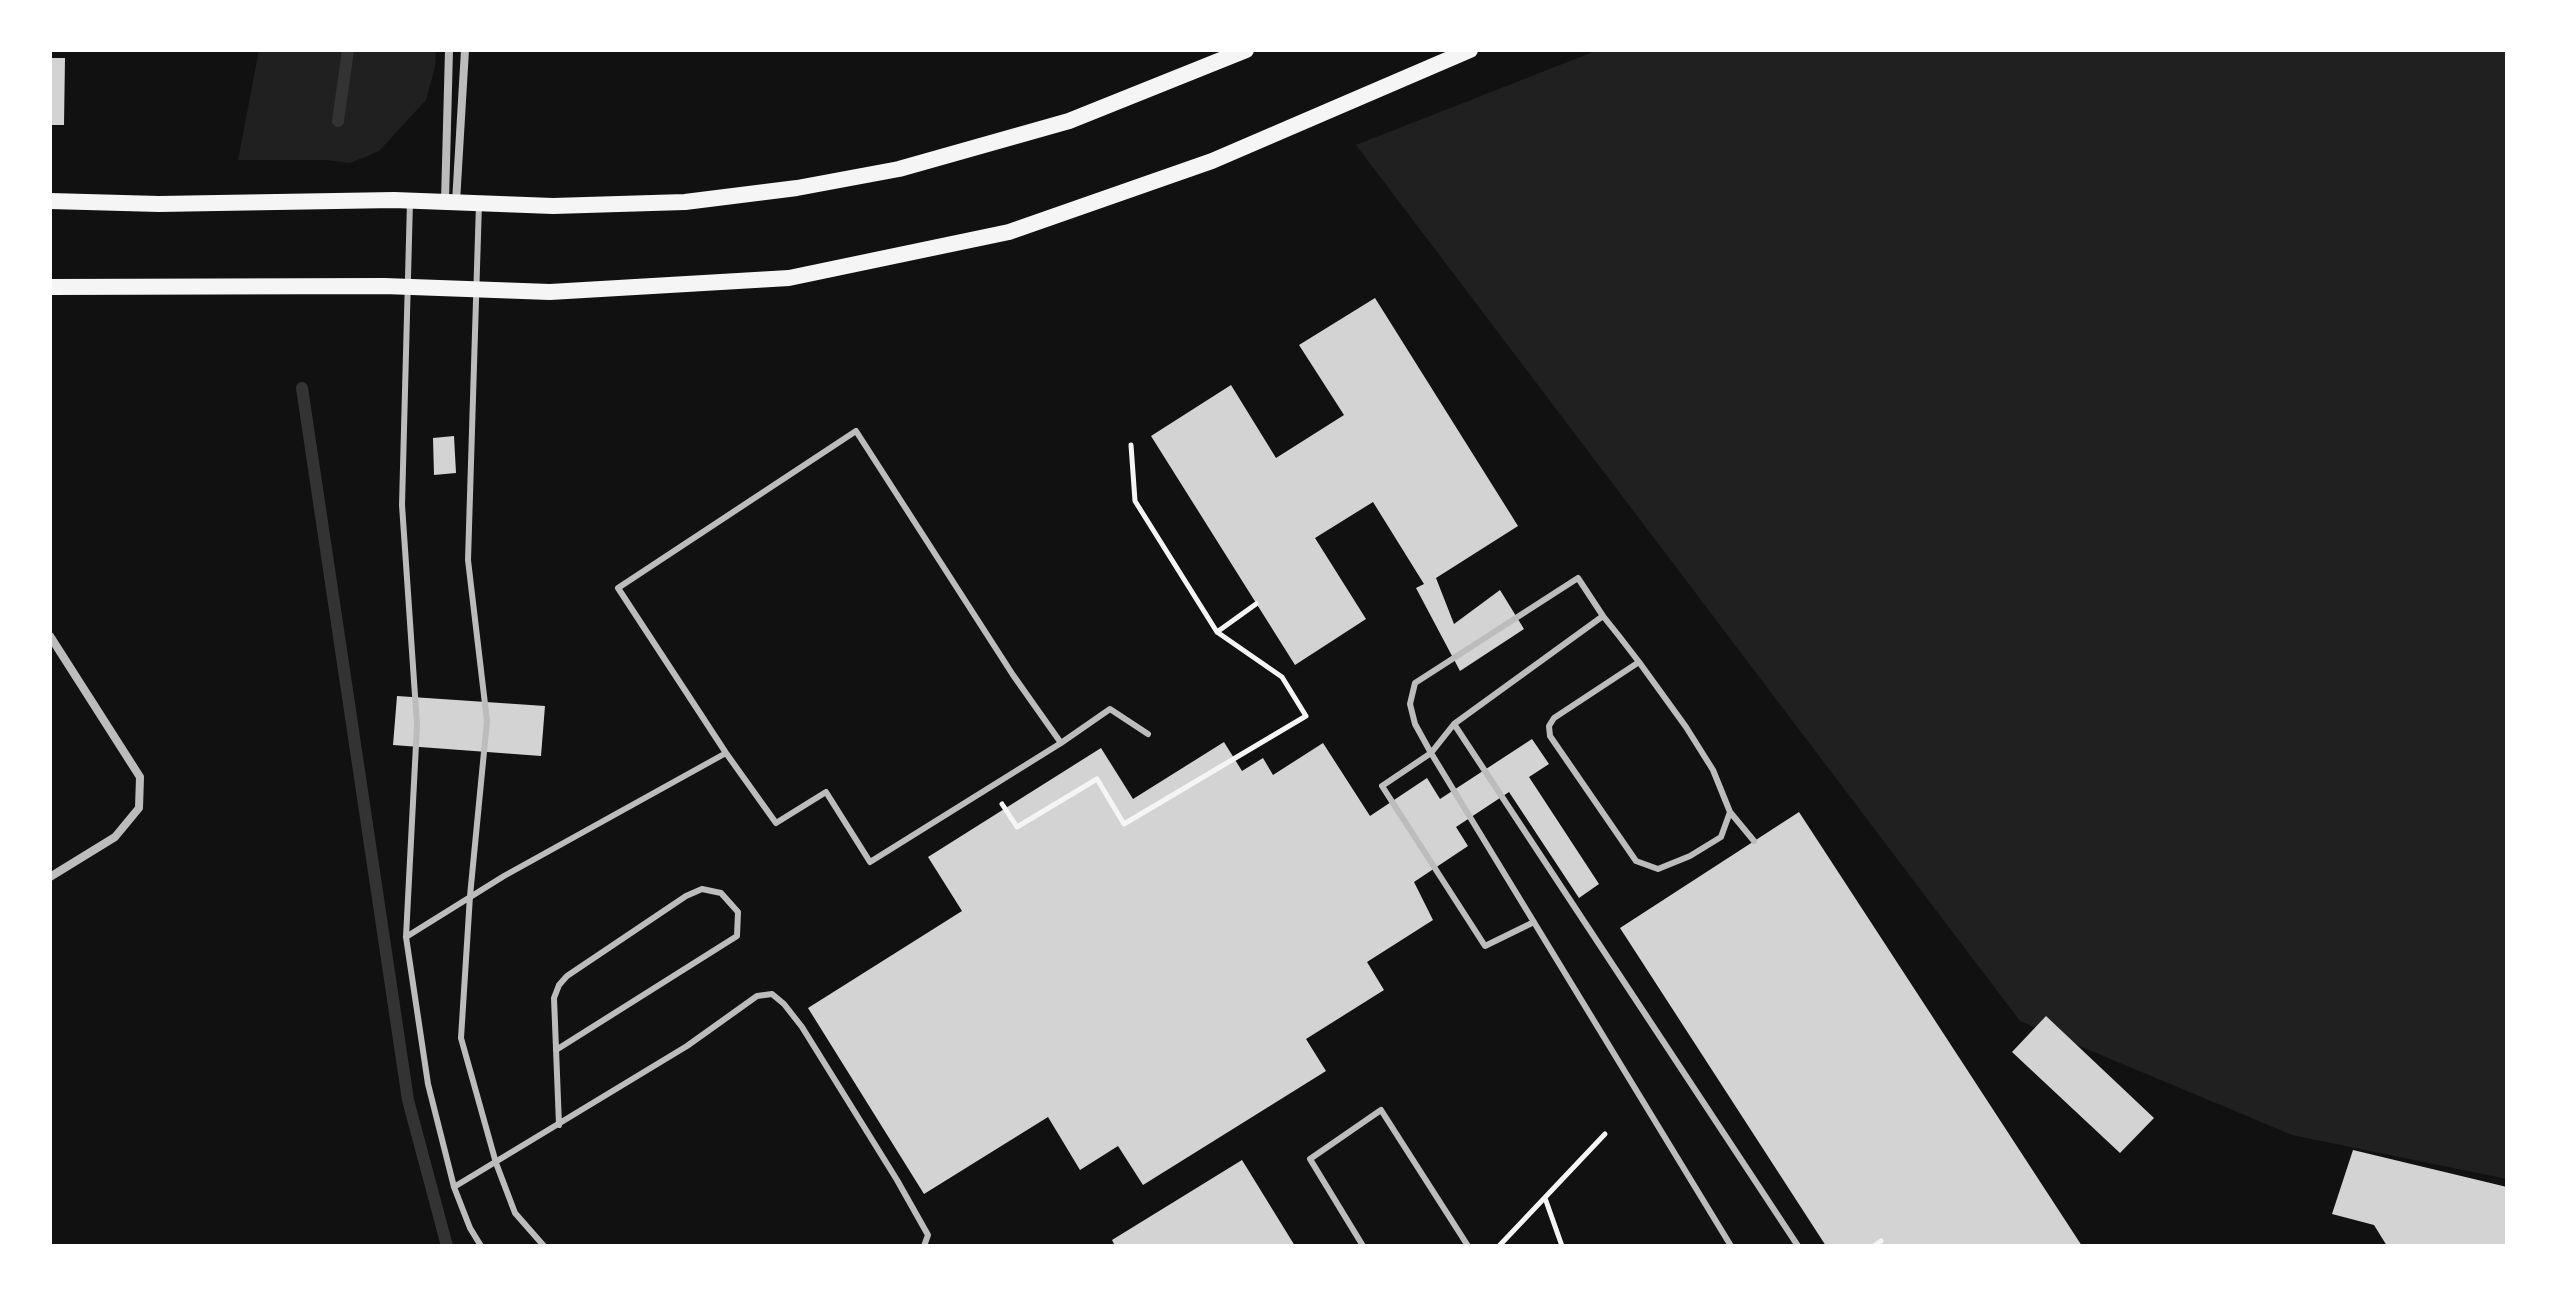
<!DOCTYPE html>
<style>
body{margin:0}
#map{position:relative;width:2557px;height:1296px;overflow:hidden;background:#111;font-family:"Sofia Sans Condensed",sans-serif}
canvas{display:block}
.frame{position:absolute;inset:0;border:52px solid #fff;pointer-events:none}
</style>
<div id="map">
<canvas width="2557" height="1296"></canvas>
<div class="frame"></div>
</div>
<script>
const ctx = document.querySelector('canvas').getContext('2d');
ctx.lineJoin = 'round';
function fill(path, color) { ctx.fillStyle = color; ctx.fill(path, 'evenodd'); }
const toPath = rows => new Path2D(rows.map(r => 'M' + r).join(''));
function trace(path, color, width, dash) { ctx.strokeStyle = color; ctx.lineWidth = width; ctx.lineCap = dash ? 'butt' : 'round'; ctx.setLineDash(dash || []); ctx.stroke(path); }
const green = toPath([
 [259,50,436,50,435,67,426,100,379,151,350,163,325,160,238,160],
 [1598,50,2507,50,2507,1179,2292,1135,2020,1021,1356,145]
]);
const stream = toPath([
 [338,121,348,50],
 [302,388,408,1100,447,1246]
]);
const building = toPath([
 [50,58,65,58,64,125,50,125],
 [1375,298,1518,526,1436,578,1454,624,1500,590,1524,629,1460,671,1416,588,1424,584,1373,502,1315,538,1366,619,1295,665,1151,436,1231,385,1276,458,1344,415,1299,345],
 [454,436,456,473,434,475,433,438],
 [397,696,545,706,541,756,393,745],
 [1532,739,1549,764,1529,777,1599,884,1579,898,1509,792,1456,827,1468,846,1414,882,1433,920,1367,962,1384,990,1306,1039,1326,1071,1143,1185,1118,1146,1080,1170,1048,1117,924,1194,808,1008,962,911,928,857,1101,748,1133,799,1224,742,1242,771,1263,758,1273,775,1323,743,1370,816,1427,778,1440,799],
 [1799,812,2082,1246,1826,1246,1620,928],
 [2046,1016,2154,1118,2120,1153,2012,1052],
 [2353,1150,2507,1187,2507,1246,2387,1246,2374,1225,2332,1214],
 [1242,1160,1295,1246,1115,1246,1112,1240]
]);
const path = toPath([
 [1217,632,1256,604],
 [1002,804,1017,827,1097,779,1124,824,1306,716,1282,677,1217,632,1135,501,1131,445],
 [1545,1198,1562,1246],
 [1499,1246,1605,1134],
 [1874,1246,1881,1241]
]);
const service = toPath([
 [410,201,402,505,417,725,406,937,428,1084,454,1187,470,1228,481,1246],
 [479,203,468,560,487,721,470,896,461,1038,496,1163,515,1213,544,1246],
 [1603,616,1619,636,1639,662,1686,727,1713,770,1730,812,1721,837,1690,856,1658,869,1636,861,1550,736,1549,726,1554,718,1639,662],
 [1454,724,1798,1246],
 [1061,743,1013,675,856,431,618,588,726,753,776,823,826,792,870,862,1061,743,1110,709,1148,734],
 [1730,812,1754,841],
 [1534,922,1485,946,1382,786,1431,753,1454,724,1603,616,1578,578,1415,683,1410,704,1415,724,1431,753,1731,1246],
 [406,937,504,876,726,753],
 [556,1050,737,936,738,912,721,893,702,889,686,896,567,976,559,985,554,998,559,1125],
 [454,1187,687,1046,757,996,772,994,784,1004,802,1027,897,1180,928,1235,924,1246],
 [1363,1246,1310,1159,1381,1110,1468,1246]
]);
const minor = toPath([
 [445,201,449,50],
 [456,202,465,50],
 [50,636,140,777,139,808,115,837,50,877]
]);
const secondary = toPath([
 [50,201,159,204,394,200,553,206,685,202,797,188,899,169,1069,121,1246,50],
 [50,287,384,286,550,292,789,278,1009,232,1212,161,1470,50]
]);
fill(green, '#202020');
trace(stream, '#333', 12);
fill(building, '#d3d3d3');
trace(path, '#f5f5f5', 5);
trace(service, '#bcbcbc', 6);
trace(minor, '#bcbcbc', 8);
trace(secondary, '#f5f5f5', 16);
</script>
